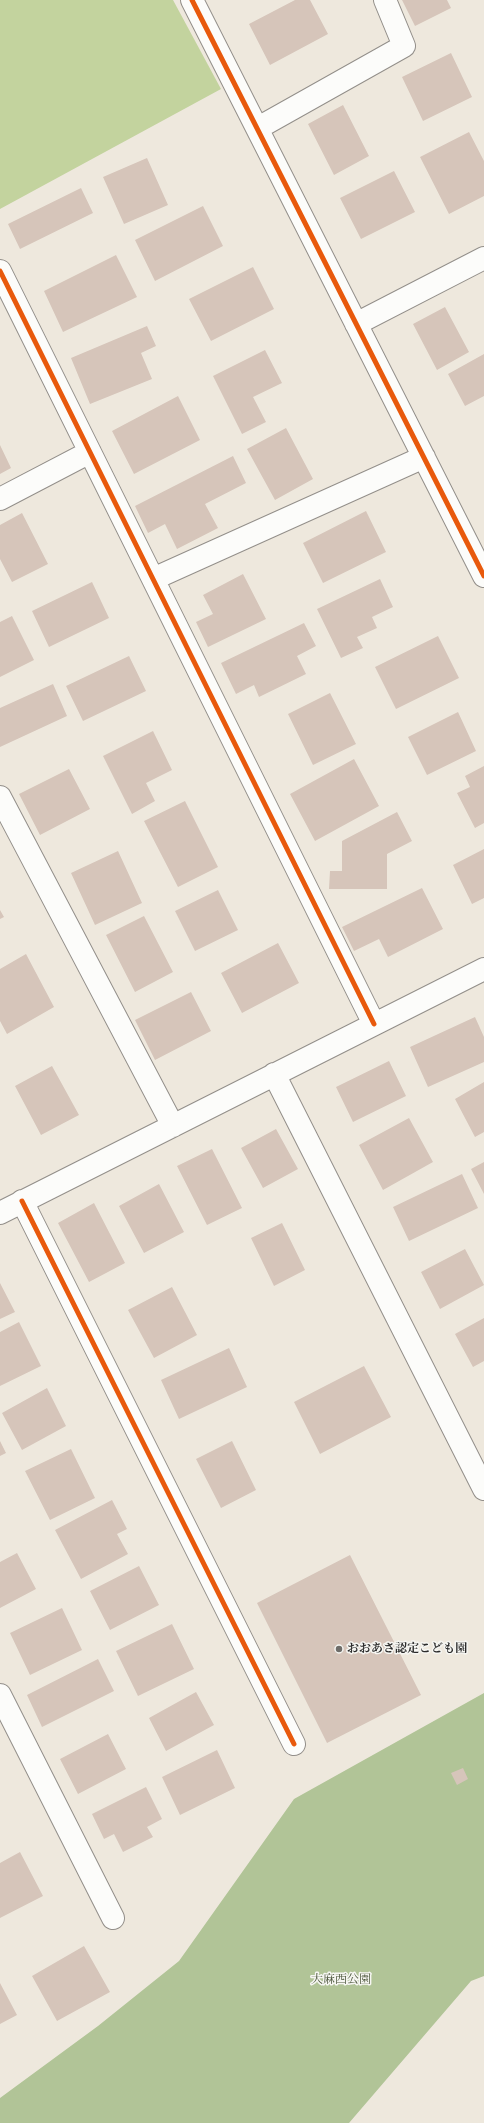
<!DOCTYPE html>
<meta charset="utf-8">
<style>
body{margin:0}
canvas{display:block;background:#eee8dd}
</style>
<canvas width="484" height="2123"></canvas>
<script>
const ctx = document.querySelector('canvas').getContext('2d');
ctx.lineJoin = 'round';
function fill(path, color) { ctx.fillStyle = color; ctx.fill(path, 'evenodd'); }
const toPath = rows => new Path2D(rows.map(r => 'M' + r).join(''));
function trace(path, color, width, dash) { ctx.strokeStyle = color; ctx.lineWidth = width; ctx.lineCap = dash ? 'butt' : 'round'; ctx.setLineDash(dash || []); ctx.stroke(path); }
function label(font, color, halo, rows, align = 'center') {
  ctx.font = font + ' Cardo,"Noto Serif JP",serif'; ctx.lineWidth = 3; ctx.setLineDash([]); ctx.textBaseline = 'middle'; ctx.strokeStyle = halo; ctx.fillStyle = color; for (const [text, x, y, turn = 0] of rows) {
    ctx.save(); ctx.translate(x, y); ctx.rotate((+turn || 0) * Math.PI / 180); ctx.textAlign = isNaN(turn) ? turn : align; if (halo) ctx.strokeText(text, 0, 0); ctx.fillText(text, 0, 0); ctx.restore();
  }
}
const green = toPath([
 [0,0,173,0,221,89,0,209]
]);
const forest = toPath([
 [484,1693,484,1976,471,1981,349,2123,0,2123,0,2098,98,2026,179,1961,294,1799]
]);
const building = toPath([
 [295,0,310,0,328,34,270,65,249,24],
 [402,0,447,0,451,8,415,26],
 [451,53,472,97,423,121,402,77],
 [343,105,369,156,334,175,308,124],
 [469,132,484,161,484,196,449,214,420,157],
 [147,158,168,205,124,224,103,177],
 [394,171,415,212,361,239,340,198],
 [81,188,93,213,20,249,8,224],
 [203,206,223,246,155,281,135,240],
 [116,255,137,297,63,332,44,291],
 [253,267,274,309,211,341,189,299],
 [445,307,469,352,437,370,413,324],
 [147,326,156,346,141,353,152,379,90,404,71,358],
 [265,350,282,383,253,397,266,422,242,434,213,376],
 [484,354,484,396,465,406,448,374],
 [178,396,200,440,134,474,112,431],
 [286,428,313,479,275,500,247,449],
 [0,445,11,468,0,474],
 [233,456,246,483,205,504,218,528,177,549,165,524,148,533,135,506],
 [366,511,386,552,323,583,303,543],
 [22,513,48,564,12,582,0,559,0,525],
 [243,574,266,619,208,647,196,622,213,614,203,595],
 [380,579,393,607,372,617,377,628,357,637,363,648,341,658,317,609],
 [92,582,109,618,49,647,32,611],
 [12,616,34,660,0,677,0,622],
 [304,623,316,646,297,656,306,674,259,697,254,685,236,694,221,663],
 [438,636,459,678,396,709,375,667],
 [129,656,146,691,83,721,66,686],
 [53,684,67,716,0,747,0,708],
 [330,693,356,744,313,765,288,714],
 [458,712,476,751,427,775,408,737],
 [153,731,172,770,146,783,155,801,132,814,103,756],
 [354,759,379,806,315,841,290,794],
 [484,766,484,823,475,828,457,793,470,787,465,776],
 [69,769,90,809,40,835,19,794],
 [185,801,218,867,178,887,144,821],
 [397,812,412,841,387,854,387,889,329,889,330,871,342,871,342,841],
 [484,849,484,898,472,904,453,865],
 [118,851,142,903,95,925,71,873],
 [422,888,443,929,388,957,379,939,354,951,342,927],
 [218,890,238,930,195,951,175,911],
 [0,910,4,917,0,919],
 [144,916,173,972,135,992,106,935],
 [278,943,299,983,242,1013,221,973],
 [26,954,54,1007,7,1034,0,1021,0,969],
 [191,992,211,1031,155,1060,135,1020],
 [475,1017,484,1037,484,1062,428,1087,410,1047],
 [389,1061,406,1096,353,1122,336,1087],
 [52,1066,79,1115,41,1135,15,1086],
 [484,1082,484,1132,475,1137,455,1099],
 [409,1118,433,1162,383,1190,359,1145],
 [276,1129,298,1169,263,1188,241,1148],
 [212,1149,242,1208,207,1225,177,1166],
 [484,1162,484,1194,471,1169],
 [462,1174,478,1208,409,1241,393,1207],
 [159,1184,184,1232,144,1253,119,1206],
 [94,1203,125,1263,89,1282,58,1223],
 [282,1223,305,1270,274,1286,251,1238],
 [465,1249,484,1285,440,1309,421,1272],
 [0,1283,15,1312,0,1319],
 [172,1287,197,1335,154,1358,128,1310],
 [484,1318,484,1361,473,1367,455,1334],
 [19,1322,41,1366,0,1386,0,1332],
 [229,1348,247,1387,179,1419,161,1380],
 [364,1366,391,1417,320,1454,294,1402],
 [47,1388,66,1426,22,1450,2,1413],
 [0,1441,6,1453,0,1456],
 [232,1441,256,1490,221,1508,196,1459],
 [71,1449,95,1498,50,1520,25,1471],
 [112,1500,127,1529,117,1534,128,1554,81,1579,55,1530],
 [17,1553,36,1589,0,1608,0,1562],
 [350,1555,421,1695,327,1743,257,1603],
 [139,1566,159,1605,110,1630,90,1591],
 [62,1608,82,1650,30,1675,10,1633],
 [172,1624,194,1669,138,1696,116,1651],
 [98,1659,114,1691,42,1727,27,1695],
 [196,1692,214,1725,166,1751,149,1718],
 [108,1734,126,1769,78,1794,60,1759],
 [217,1750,235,1788,180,1815,162,1777],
 [463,1768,468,1779,457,1785,451,1773],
 [146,1787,162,1819,147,1827,153,1837,123,1852,114,1834,104,1839,92,1814],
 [20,1852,43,1896,0,1918,0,1863],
 [84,1946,110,1992,57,2021,32,1976],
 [0,1983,17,2015,0,2024]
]);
const minor = toPath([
 [192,0,484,576],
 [258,128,404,46,385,0],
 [0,271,374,1024],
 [356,324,484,258],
 [0,499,90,452],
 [153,579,424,457],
 [0,797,173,1126],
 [274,1074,484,1489],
 [22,1201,294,1744],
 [0,1213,484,969],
 [0,1695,113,1918]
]);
const cycleway = toPath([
 [192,0,484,576],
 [0,271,374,1024],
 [22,1201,294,1744]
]);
const markers = [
 [339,1649,4,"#6f6d69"]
];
const poiNames = [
 ["おおあさ認定こども園",347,1649]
];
const parkNames = [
 ["大麻西公園",341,1980]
];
fill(green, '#c3d39e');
fill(forest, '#b1c497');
fill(building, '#d6c5ba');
trace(minor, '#938f8a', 24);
trace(minor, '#fcfcfa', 22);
trace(cycleway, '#e8590c', 5);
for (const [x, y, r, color] of markers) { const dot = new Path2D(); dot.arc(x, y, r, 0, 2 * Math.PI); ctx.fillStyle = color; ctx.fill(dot); trace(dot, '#f6f6f2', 1.5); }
label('bold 12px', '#2b2b2b', '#f6f6f2', poiNames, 'left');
label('12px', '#4e583e', '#f6f6f2', parkNames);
</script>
